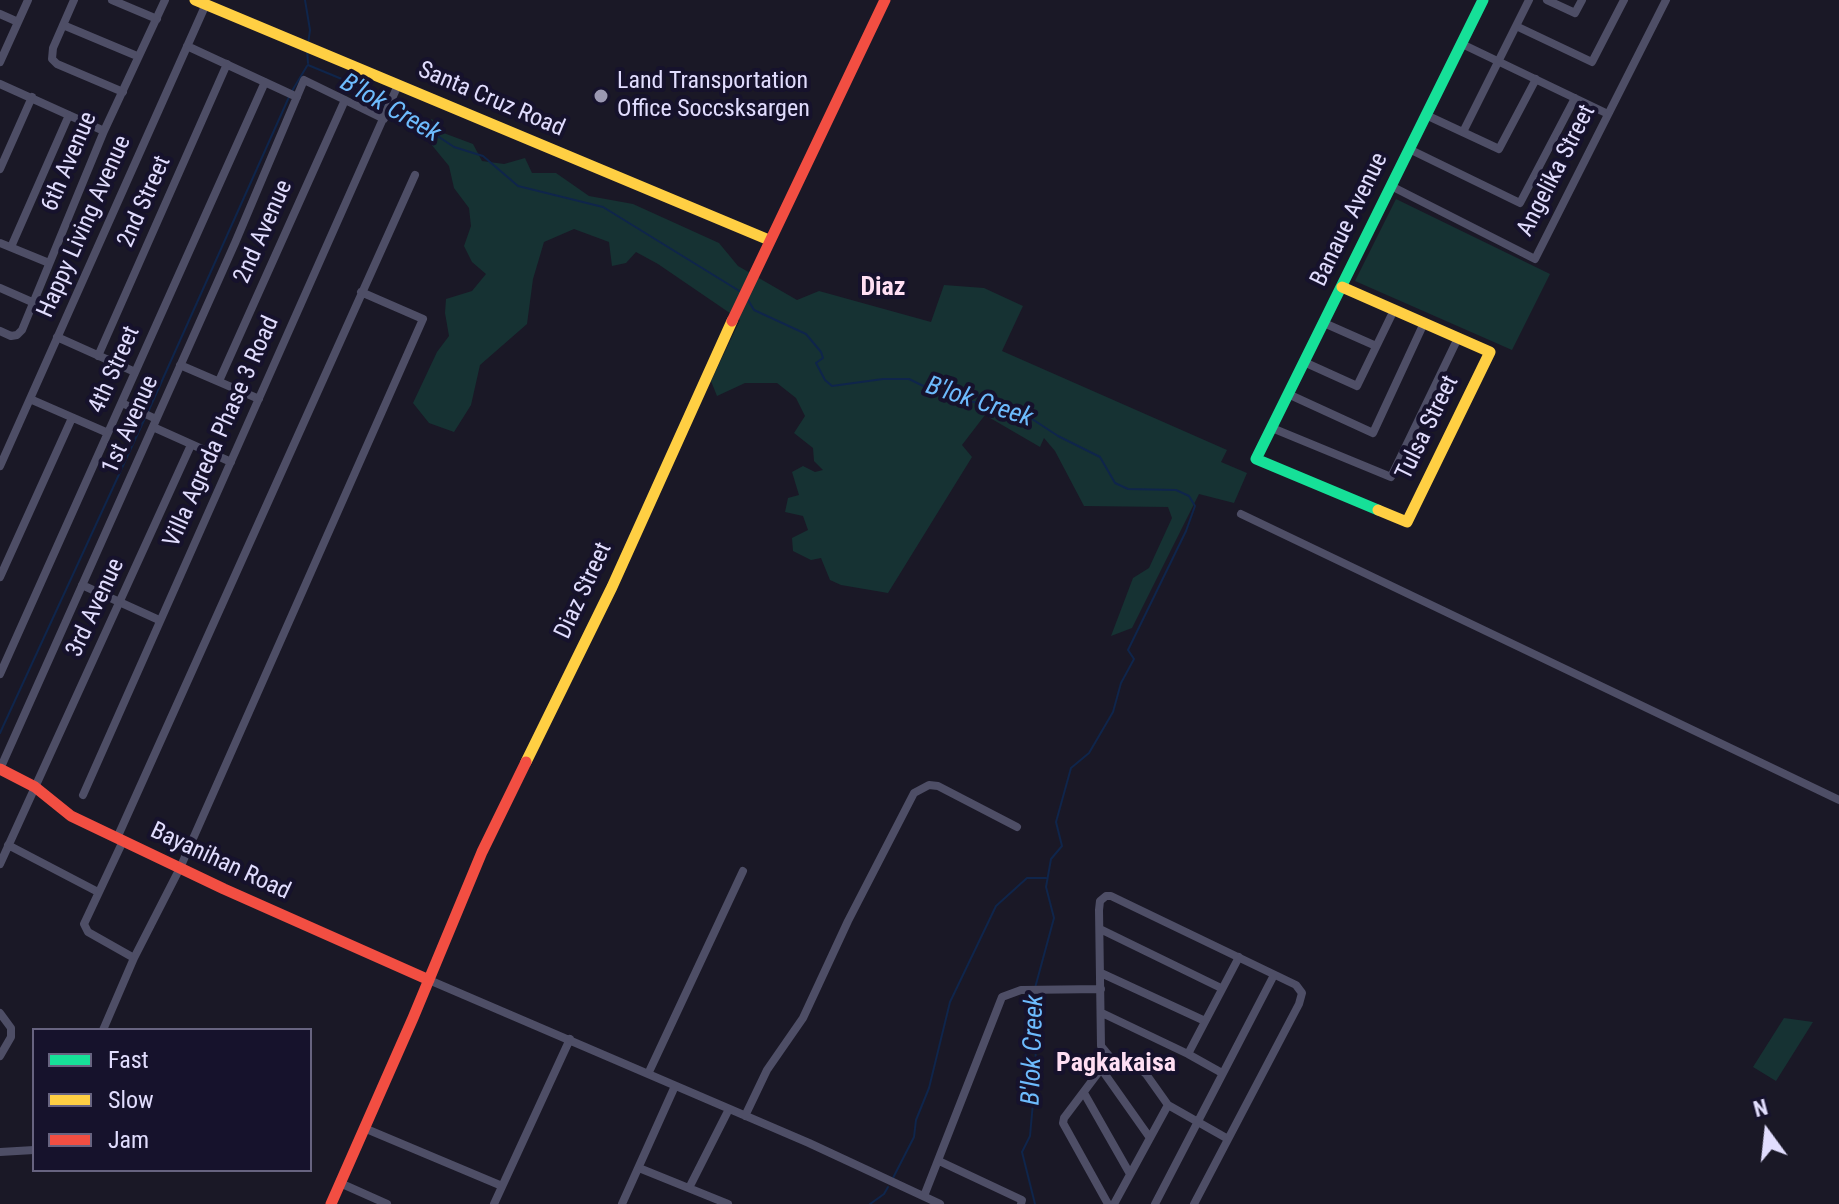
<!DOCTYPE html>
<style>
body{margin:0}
#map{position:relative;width:1839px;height:1204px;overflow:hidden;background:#1a1826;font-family:"Roboto Condensed",sans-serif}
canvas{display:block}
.legend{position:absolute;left:32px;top:1028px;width:280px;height:144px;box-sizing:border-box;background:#16122c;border:2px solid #676380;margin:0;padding:10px 14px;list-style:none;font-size:24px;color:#e1ddfe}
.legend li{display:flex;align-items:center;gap:16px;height:40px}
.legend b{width:40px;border:2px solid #676380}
.north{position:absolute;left:1727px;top:1092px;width:80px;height:80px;-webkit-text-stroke:6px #16122c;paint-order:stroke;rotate:345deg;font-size:22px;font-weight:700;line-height:32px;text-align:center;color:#e1ddfe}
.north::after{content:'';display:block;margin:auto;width:28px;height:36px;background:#e1ddfe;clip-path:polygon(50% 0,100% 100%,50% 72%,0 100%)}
</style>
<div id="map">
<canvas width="1839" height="1204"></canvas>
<ul class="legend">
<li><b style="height:10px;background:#16e098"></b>Fast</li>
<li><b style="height:10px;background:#ffcf43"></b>Slow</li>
<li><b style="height:10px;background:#f24e42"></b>Jam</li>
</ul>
<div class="north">N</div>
</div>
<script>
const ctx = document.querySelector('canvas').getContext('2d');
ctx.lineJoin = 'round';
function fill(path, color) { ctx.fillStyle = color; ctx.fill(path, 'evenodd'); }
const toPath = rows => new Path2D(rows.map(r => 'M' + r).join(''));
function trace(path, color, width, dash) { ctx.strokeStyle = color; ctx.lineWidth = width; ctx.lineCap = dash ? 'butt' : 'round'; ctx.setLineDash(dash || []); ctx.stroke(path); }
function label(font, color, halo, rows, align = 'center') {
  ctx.font = font + ' "Roboto Condensed",sans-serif'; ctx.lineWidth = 8; ctx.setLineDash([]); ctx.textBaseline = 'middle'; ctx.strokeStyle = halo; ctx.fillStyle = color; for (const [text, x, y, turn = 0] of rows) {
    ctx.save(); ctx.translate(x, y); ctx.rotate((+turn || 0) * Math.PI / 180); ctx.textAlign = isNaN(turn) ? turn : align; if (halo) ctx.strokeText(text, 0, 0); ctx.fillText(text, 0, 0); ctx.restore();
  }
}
const green = toPath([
 [432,119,441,132,473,144,482,161,504,164,525,158,532,173,556,173,589,196,633,204,719,243,738,266,797,300,819,291,931,322,944,285,984,288,1023,306,1002,351,1227,450,1221,462,1247,473,1234,503,1199,494,1132,628,1111,636,1133,578,1149,568,1172,518,1168,507,1084,506,1055,451,1044,438,1040,447,985,415,962,445,972,457,888,593,841,585,830,580,821,558,811,560,793,551,792,538,808,530,803,516,785,512,788,498,799,495,792,472,803,466,815,472,823,470,814,461,813,448,794,433,805,416,796,398,777,383,745,383,717,396,711,381,740,320,658,264,636,252,626,263,612,266,609,242,574,229,544,242,533,279,527,324,480,365,471,405,454,432,429,423,413,403,437,352,449,336,445,313,446,299,472,291,486,274,472,262,464,246,471,226,469,208,454,188,449,166,417,127],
 [1396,199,1550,274,1512,350,1355,281],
 [1784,1018,1813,1022,1776,1081,1753,1067]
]);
const stream = toPath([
 [305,0,310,30,308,44],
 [307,50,308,63],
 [308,65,349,82,384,105],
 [292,91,307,66],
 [390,108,412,119,454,147,483,156,518,186,603,207,741,292],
 [748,300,754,310,806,334,821,352,823,358,816,363,825,380,832,386,883,379,909,379,950,399,974,402,1023,413,1058,436,1100,457,1115,483,1128,489,1176,490,1189,496,1195,506,1186,531,1128,650,1134,659,1121,683,1113,712,1089,753,1071,768,1056,822,1062,846,1051,859,1046,887,1054,918,1035,988],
 [148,412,289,97],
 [0,733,145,418],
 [1034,994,1036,1069,1030,1136,1022,1152,1035,1204],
 [893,1178,914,1137,916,1120,929,1088,950,1002,996,906,1027,878,1046,878],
 [870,1204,884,1194,888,1187]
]);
const street = toPath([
 [74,0,53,48,52,59,57,64,123,92],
 [112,0,157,19],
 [1547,0,1575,13,1582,0],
 [0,14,18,22],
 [63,25,137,56],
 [1516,26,1592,62,1624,0],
 [1462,44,1608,114],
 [187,46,297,97],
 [0,62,28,0],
 [0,84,104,131],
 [1426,115,1499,149,1536,79],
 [1463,132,1529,0],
 [1409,149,1520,203,1575,98],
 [0,169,32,97],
 [1391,186,1535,259,1666,0],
 [0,243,49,263],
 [11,247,69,115],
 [0,288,32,302],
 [1324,323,1376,346],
 [0,331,11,336,17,335,22,330,104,131,165,0],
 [57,337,135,372],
 [98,356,227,64],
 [1304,362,1357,386,1394,310],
 [180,365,259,399],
 [219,381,345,100],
 [1288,394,1373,433,1424,323],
 [30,399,108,433],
 [122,403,156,419],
 [153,427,231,462],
 [1272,428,1391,477,1458,338],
 [0,466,206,4],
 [1241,514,1839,800],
 [0,577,72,418],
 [82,585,159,620],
 [0,674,265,82],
 [0,769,235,243,304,80,384,119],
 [83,795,398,85],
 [117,838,415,175],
 [123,841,84,924,88,932,134,958,180,868,423,319,361,292],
 [8,845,98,892],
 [0,864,191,445],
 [1100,929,1221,988],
 [1101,973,1205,1021],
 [429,980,809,1143,940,1204],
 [0,1013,11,1028,11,1037,0,1056],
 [1102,1013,1188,1054,1222,1073],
 [103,1030,134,958],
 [1188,1054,1239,957],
 [1102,1070,1150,1138],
 [648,1074,743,871],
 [1084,1093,1130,1174],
 [745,1116,767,1070,803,1018,848,921,914,793,929,785,938,786,1017,827],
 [364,1128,502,1186],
 [0,1152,34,1150],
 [939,1161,1022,1200,1021,1204],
 [639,1168,728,1204],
 [340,1183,387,1204],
 [689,1188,729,1109],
 [924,1196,1002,997,1021,990,1101,989],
 [494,1204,570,1039],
 [622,1204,675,1086],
 [1108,1204,1063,1123,1064,1118,1110,1057],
 [1114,1204,1168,1105],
 [1155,1204,1274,975],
 [1194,1204,1299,1004,1302,993,1296,985,1111,896,1106,896,1100,901,1099,910,1101,1046,1110,1057,1137,1066,1146,1074,1168,1105,1228,1139]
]);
const fast = toPath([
 [1378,510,1256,459,1483,0]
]);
const slow = toPath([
 [195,0,769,240],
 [1342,287,1490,352,1407,522,1378,510],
 [526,762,612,587,732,321]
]);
const jam = toPath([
 [732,321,885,0],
 [0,769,35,787,71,816,224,889,429,980],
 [331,1204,413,1018,482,852,526,762]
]);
const markers = [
 [601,96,8,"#9b98b2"]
];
const poiNames = [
 ["Land Transportation",617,82],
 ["Office Soccsksargen",617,110]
];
const streetNames = [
 ["Santa Cruz Road",491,100,23],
 ["6th Avenue",70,162,-67],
 ["Angelika Street",1557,171,-63],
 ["2nd Street",145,202,-66],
 ["Banaue Avenue",1350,220,-64],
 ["Happy Living Avenue",85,227,-66],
 ["2nd Avenue",264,232,-66],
 ["4th Street",115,370,-66],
 ["1st Avenue",131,425,-66],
 ["Tulsa Street",1428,428,-64],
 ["Villa Agreda Phase 3 Road",222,432,-66],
 ["Diaz Street",584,591,-65],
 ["3rd Avenue",96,608,-65],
 ["Bayanihan Road",220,862,25]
];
const waterNames = [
 ["B'lok Creek",390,109,30],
 ["B'lok Creek",979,403,18],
 ["B'lok Creek",1034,1050,-88]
];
const neighbourhoodNames = [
 ["Diaz",883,288],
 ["Pagkakaisa",1116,1064]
];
fill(green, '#163233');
trace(stream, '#0f254b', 2);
trace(street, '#4e4e66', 8);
trace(fast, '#16e098', 11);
trace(slow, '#ffcf43', 11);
trace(jam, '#f24e42', 11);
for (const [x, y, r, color] of markers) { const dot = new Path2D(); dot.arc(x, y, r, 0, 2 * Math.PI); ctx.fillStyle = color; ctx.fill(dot); trace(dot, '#16122c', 3); }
label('24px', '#e1ddfe', '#16122c', poiNames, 'left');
label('24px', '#e1ddfe', '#16122c', streetNames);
label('italic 26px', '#6dbbfd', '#16122c', waterNames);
label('bold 26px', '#ffdff3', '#16122c', neighbourhoodNames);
</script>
